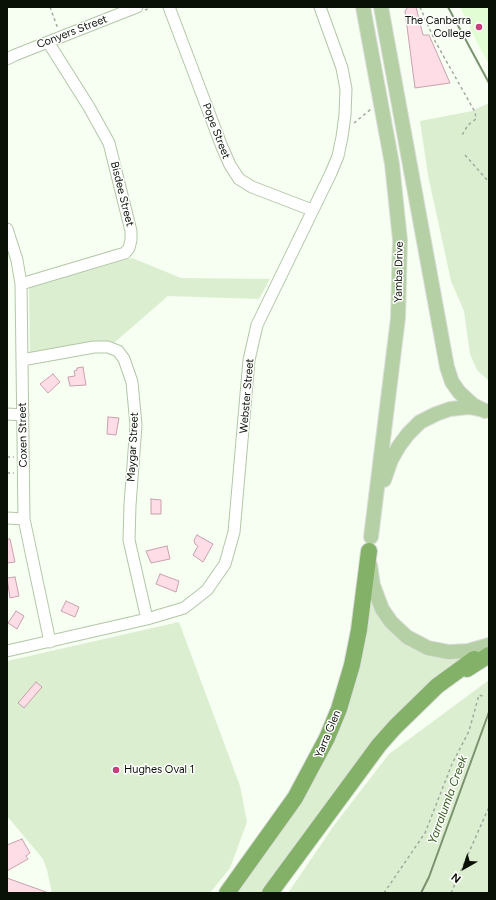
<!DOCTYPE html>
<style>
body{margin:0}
#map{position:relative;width:496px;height:900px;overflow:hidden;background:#f6fff2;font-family:Figtree,sans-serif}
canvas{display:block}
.frame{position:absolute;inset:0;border:8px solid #091006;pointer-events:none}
.north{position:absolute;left:444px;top:848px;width:40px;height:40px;-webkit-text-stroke:3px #fff;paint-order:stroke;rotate:219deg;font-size:11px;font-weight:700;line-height:16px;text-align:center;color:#091006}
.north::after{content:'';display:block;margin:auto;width:14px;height:18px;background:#091006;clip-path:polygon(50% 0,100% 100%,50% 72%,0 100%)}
</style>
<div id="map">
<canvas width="496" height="900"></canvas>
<div class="frame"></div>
<div class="north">N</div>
</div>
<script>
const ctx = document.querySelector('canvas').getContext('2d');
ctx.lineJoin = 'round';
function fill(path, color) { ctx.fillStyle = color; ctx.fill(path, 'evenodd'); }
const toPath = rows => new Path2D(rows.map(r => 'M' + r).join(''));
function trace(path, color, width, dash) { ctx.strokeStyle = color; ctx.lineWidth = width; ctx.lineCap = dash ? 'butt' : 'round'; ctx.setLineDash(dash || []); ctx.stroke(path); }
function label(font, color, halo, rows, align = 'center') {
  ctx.font = font + ' Figtree,sans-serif'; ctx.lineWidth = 3; ctx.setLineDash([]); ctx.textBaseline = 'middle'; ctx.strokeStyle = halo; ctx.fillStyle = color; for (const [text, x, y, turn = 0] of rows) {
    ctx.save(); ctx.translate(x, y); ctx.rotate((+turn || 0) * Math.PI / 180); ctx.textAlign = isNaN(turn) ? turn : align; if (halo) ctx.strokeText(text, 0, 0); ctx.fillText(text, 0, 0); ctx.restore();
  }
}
const built = toPath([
 [460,7,489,7,489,64,479,46]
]);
const green = toPath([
 [489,103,489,381,477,370,470,354,464,311,451,281,428,175,420,121,472,111],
 [132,258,181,278,270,279,259,299,168,296,115,342,30,356,29,288],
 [370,583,395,629,467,657,449,672,266,893,233,893,310,781],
 [179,622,240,786,247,822,230,868,210,893,52,893,47,870,43,859,7,816,7,661],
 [489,680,489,893,288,893,335,824,389,754]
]);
const stream = toPath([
 [448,7,489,83],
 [421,893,429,877,489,712]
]);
const building = toPath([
 [408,7,416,7,423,35,429,35,450,83,415,88,405,11,408,7],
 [83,367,86,385,70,386,68,377,75,376,74,371,77,370,77,368,83,367],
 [53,374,60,382,48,393,40,384,53,374],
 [108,417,119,418,116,435,107,434,108,417],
 [151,499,161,500,161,514,151,514,151,499],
 [197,535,213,544,203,562,193,555,198,546,195,544,194,540,197,535],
 [7,539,10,539,15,562,7,563,7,539],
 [167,546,170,559,151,563,146,551,167,546],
 [160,574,179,581,176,592,156,584,160,574],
 [15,577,19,596,10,598,7,578,15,577],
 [66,601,79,607,75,617,61,611,66,601],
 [16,611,24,616,17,629,8,623,16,611],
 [36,682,42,687,24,708,18,703,36,682],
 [22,839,30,853,26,856,28,859,7,871,7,845,22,839],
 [7,878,46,892,46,893,7,893,7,878]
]);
const path = toPath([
 [50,7,58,29],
 [420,7,435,41,475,112,476,119,468,125,461,137],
 [145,10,152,7],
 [354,123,371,109],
 [465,155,489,182],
 [7,457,14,457],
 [7,473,14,473],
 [384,893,425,833,452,764,469,731,479,695,483,696],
 [451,893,489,807]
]);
const minor = toPath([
 [169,7,222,147,230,165,239,179,252,187,312,210],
 [7,59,15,55,137,7],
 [7,229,17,260,21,284,24,519,50,642],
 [21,284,125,253,129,248,131,240,131,231,109,143,89,107,48,42],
 [22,360,94,347,108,347,118,351,124,359,132,382,136,425,130,505,129,540,147,619],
 [7,414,23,415],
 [7,518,24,519],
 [7,651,147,619,184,608,207,590,225,564,234,532,249,360,257,325,331,173,338,156,342,137,345,115,346,89,342,68,320,7]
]);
const major = toPath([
 [363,7,392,164,400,240,398,318,371,537],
 [381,7,447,367,452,382,459,392,473,405,485,411],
 [384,480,391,460,399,446,408,434,420,422,436,414,450,409,469,407,479,409],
 [370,565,373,585,382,609,391,622,407,637,428,648,449,652,468,651,489,645]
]);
const highway = toPath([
 [467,669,489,655],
 [227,893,295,798,327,738,339,709,352,665,359,630,369,551],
 [270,893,379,745,395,727,437,686,474,659]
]);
const markers = [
 [479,27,4,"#c73f7b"],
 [116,770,4,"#c73f7b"]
];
const poiNames = [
 ["The Canberra",471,21],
 ["College",471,34],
 ["Hughes Oval 1",124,770,"left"]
];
const streetNames = [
 ["Conyers Street",72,32,-21],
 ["Pope Street",216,131,69],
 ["Bisdee Street",122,194,76],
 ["Yamba Drive",399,272,-89],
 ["Webster Street",247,396,-85],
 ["Coxen Street",23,435,-91],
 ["Maygar Street",133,447,-87],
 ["Yarra Glen",328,734,-67]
];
const waterNames = [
 ["Yarralumla Creek",448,800,-70]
];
fill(built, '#e2fcd4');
fill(green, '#dbefd0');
trace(stream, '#7b926e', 2);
fill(building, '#fedde7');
trace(building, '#c8a1ad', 1);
trace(minor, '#b2c7a7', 13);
trace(major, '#dddedc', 16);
trace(highway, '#dddedc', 18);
trace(path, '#a2aa9e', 1.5, [3, 3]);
trace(minor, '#fff', 11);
trace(major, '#b5d0a4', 14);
trace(highway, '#83b168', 16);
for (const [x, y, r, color] of markers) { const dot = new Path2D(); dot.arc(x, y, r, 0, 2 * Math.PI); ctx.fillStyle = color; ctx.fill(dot); trace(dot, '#fff', 1.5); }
label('11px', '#091006', '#fff', poiNames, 'right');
label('11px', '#091006', '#fff', streetNames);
label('italic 12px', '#365b1b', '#fff', waterNames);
</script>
